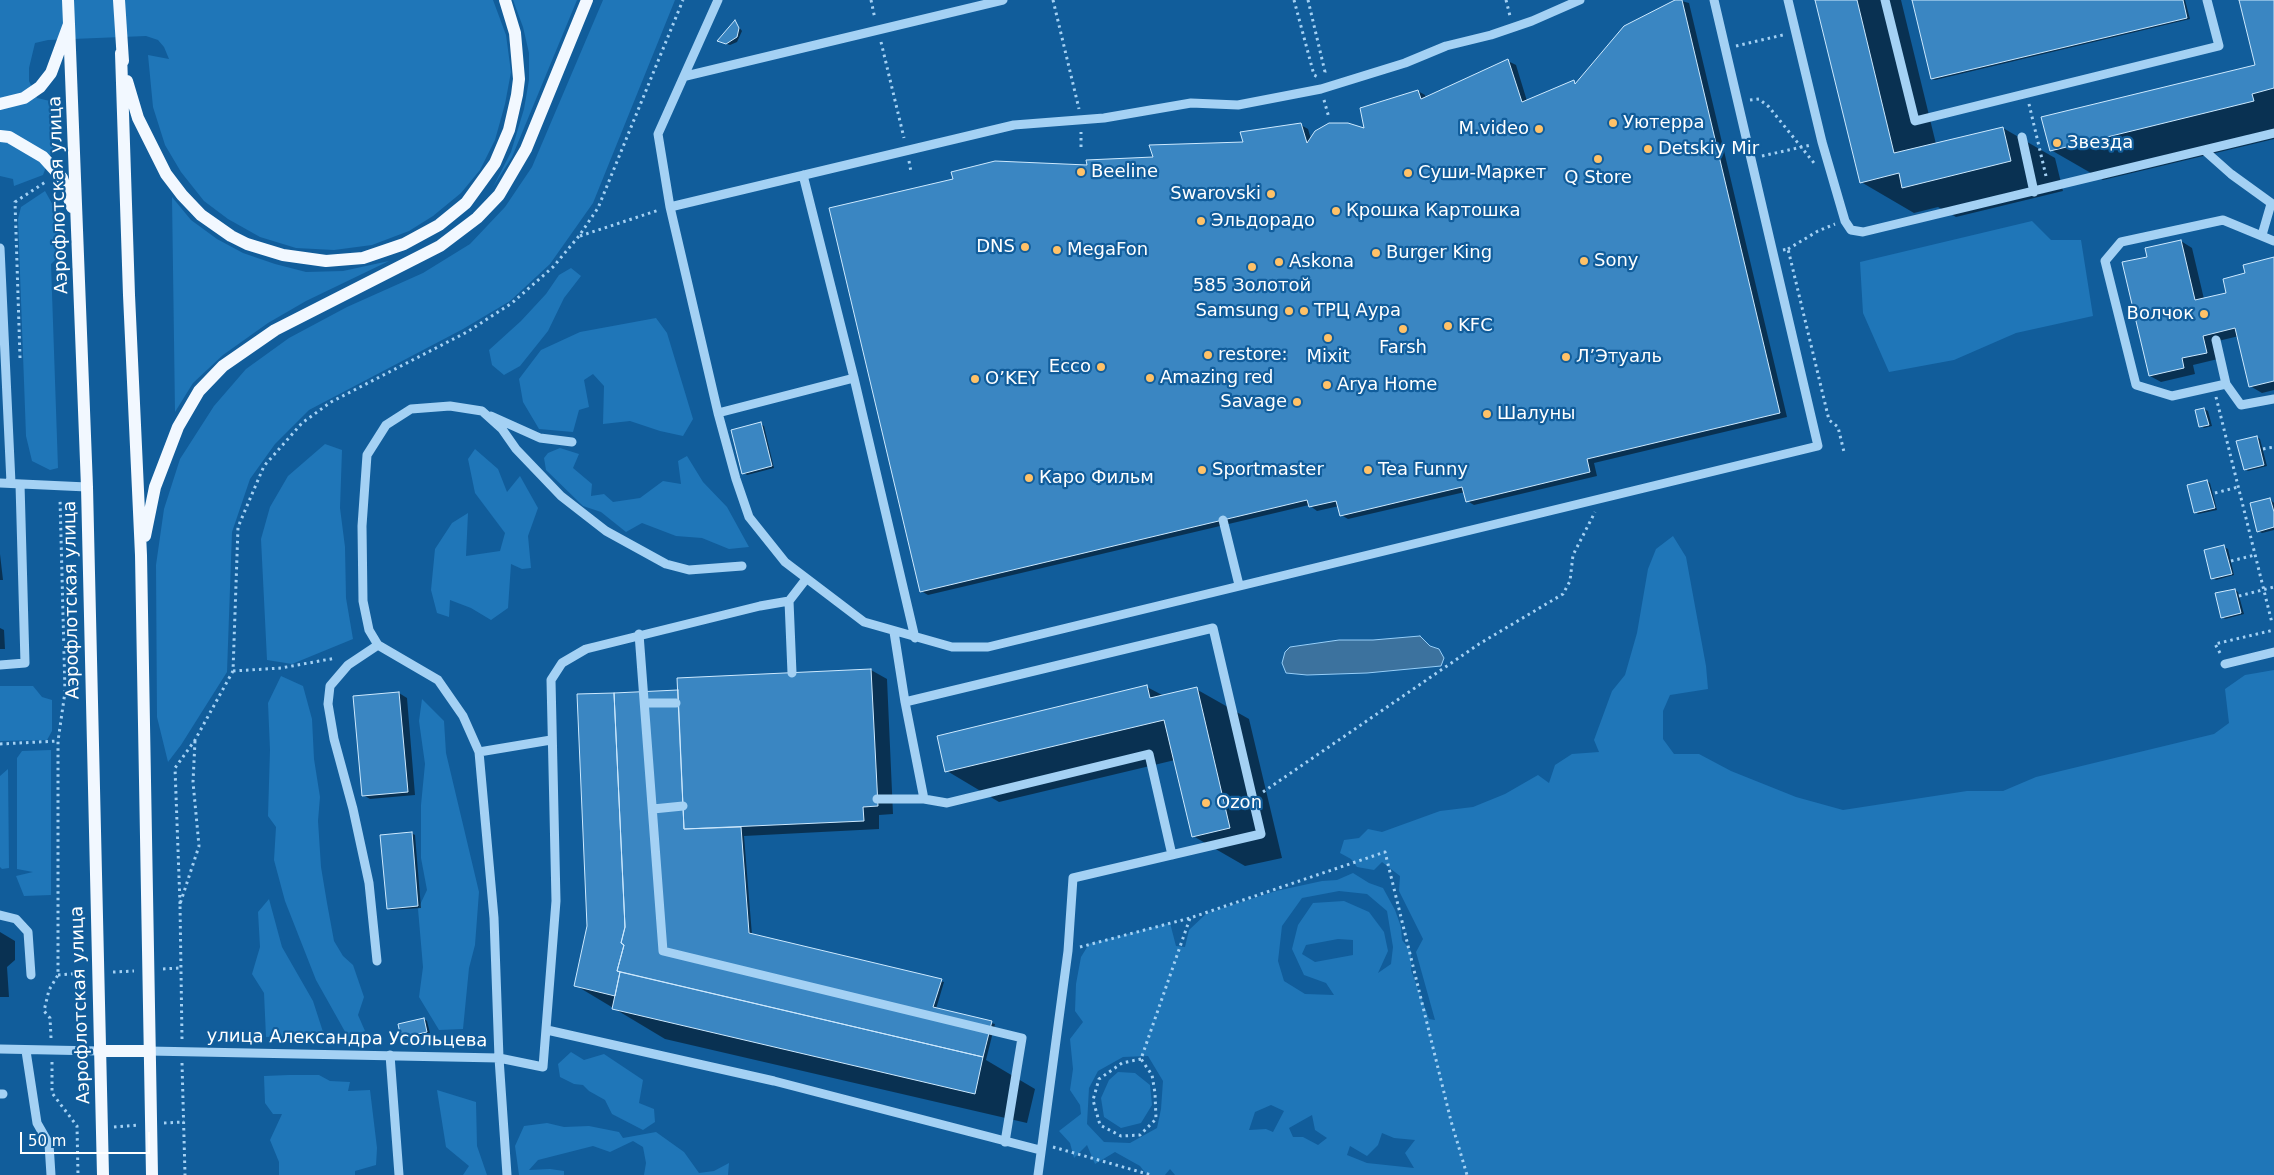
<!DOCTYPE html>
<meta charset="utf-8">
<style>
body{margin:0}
#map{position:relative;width:2274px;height:1175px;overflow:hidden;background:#115d9b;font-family:"DejaVu Sans",sans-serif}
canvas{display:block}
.scale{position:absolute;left:20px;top:1132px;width:130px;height:22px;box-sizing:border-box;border:2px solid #fff;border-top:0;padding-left:6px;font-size:15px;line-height:18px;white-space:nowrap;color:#fff;-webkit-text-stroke:4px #115d9b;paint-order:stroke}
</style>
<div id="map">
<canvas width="2274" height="1175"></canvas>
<div class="scale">50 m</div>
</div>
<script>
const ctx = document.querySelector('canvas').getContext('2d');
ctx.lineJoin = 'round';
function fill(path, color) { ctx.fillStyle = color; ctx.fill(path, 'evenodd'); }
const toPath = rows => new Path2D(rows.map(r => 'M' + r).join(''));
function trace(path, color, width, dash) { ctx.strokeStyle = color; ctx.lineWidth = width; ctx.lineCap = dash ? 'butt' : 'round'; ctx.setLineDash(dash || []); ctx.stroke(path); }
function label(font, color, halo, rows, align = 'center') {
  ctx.font = font + ' "DejaVu Sans",sans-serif'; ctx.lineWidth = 4.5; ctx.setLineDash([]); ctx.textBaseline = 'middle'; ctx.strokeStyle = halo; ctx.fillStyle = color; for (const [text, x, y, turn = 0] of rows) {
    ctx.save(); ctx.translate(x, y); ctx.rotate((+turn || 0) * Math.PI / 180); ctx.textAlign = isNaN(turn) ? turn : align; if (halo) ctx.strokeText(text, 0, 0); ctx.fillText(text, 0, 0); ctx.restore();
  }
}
const green = toPath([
 [0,0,493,0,506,35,511,72,505,104,495,140,480,170,461,193,433,216,409,231,372,245,334,250,296,248,260,237,228,219,204,201,181,172,165,145,153,107,148,55,169,59,164,47,158,40,146,36,48,40,35,43,29,68,29,81,37,98,50,101,53,148,43,175,14,186,13,179,0,176],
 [513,0,577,0,512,157,493,187,511,152,524,109,529,80,529,53,523,27],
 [603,0,675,0,593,203,550,264,510,301,463,329,309,410,275,444,250,479,232,532,227,672,181,745,168,762,157,717,156,565,164,509,180,459,214,406,246,369,289,338,347,307,423,273,470,244,505,207,532,167],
 [45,191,58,214,62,236,60,255,51,264,58,468,50,470,32,461,26,436,18,219,21,207],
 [172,197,191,220,217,239,243,253,275,264,306,272,343,271,389,261,306,301,268,323,223,355,193,383,175,412],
 [2032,221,2051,240,2081,240,2093,316,2016,333,1954,360,1889,372,1863,313,1860,262],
 [571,268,581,276,564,298,548,331,520,366,504,375,492,365,489,350,521,321,546,294,559,275],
 [656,318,667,333,693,419,683,436,660,431,630,421,603,424,604,386,593,374,584,380,589,407,579,410,573,432,539,429,523,402,519,379,541,350,580,332],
 [325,444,342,450,340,508,345,547,346,598,353,639,292,664,267,660,261,539,270,507,288,476],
 [560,448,579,454,573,468,592,484,591,496,604,494,613,502,640,498,663,481,681,484,678,461,687,456,703,482,727,507,749,547,729,549,702,538,676,536,642,523,626,532,601,512,583,506,546,470,544,458,548,453],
 [475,449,498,469,507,492,520,476,538,508,528,536,531,568,522,569,511,564,508,608,491,620,471,608,450,600,449,617,437,613,431,590,435,549,452,523,468,513,466,556,500,551,505,533,475,493,468,459],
 [1673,536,1686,557,1706,666,1708,689,1670,695,1663,711,1663,739,1674,754,1699,754,1731,771,1796,797,1843,810,1967,791,2003,791,2036,777,2214,734,2229,723,2225,689,2245,675,2274,670,2274,1175,1175,1175,1170,1169,1165,1175,1147,1175,1140,1166,1115,1152,1095,1164,1087,1145,1074,1158,1070,1143,1059,1131,1081,1114,1080,1105,1070,1090,1073,1069,1070,1039,1083,1022,1075,1011,1076,984,1081,957,1089,944,1170,923,1176,946,1185,947,1189,930,1207,913,1276,891,1322,881,1337,880,1353,873,1369,883,1383,888,1395,910,1401,927,1402,940,1411,951,1411,970,1429,1019,1435,1020,1416,952,1423,939,1399,891,1400,876,1382,862,1374,870,1357,867,1351,859,1340,853,1344,840,1359,838,1368,829,1382,832,1440,811,1473,807,1505,794,1538,775,1549,783,1555,765,1572,754,1599,752,1594,740,1612,691,1625,675,1637,633,1648,569,1656,549],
 [1339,891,1367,894,1387,911,1393,947,1391,964,1378,973,1388,951,1384,932,1369,912,1344,901,1313,903,1298,925,1292,949,1304,975,1326,983,1334,995,1305,994,1284,981,1278,961,1282,926,1302,898],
 [1338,939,1353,940,1353,955,1315,962,1302,954,1306,945],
 [1148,1056,1163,1081,1161,1109,1157,1128,1130,1143,1104,1142,1087,1124,1089,1088,1098,1071,1123,1057],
 [1271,1105,1284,1111,1273,1132,1266,1129,1249,1130,1255,1112],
 [1312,1115,1315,1130,1327,1138,1318,1145,1303,1137,1293,1137,1289,1128],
 [1382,1133,1394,1138,1415,1140,1405,1153,1414,1168,1367,1163,1347,1155,1350,1146,1367,1156,1378,1145],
 [281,676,303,686,312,719,314,759,320,797,318,821,321,867,327,903,334,941,343,956,353,965,364,997,358,1015,365,1031,348,1037,316,980,285,901,274,860,276,827,268,816,270,750,268,703],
 [0,686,33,686,42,697,52,700,52,731,47,740,0,741],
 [422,699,444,721,446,753,479,892,475,945,469,968,463,1029,439,1030,419,997,423,967,418,909,427,890,421,858,421,805,425,764,419,721],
 [51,750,51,895,24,896,16,876,33,872,17,869,17,758,22,751],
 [8,769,9,868,2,869,0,867,0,776],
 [269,899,282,947,313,1001,324,1035,266,1037,264,993,252,974,260,947,258,912],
 [571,1052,584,1060,604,1054,643,1080,639,1103,654,1109,655,1122,643,1130,612,1114,605,1100,589,1091,583,1085,574,1084,560,1077,558,1064],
 [1118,1072,1135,1073,1150,1085,1152,1105,1141,1123,1121,1128,1104,1117,1101,1098,1109,1080],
 [289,1075,319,1075,330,1081,350,1082,348,1091,370,1090,377,1148,376,1165,355,1171,355,1175,279,1175,279,1162,270,1140,282,1114,273,1114,265,1103,264,1076],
 [437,1090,476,1102,477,1146,487,1175,463,1175,469,1166,446,1147],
 [547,1123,564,1127,589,1126,619,1132,623,1138,656,1132,684,1152,699,1173,714,1171,729,1163,728,1175,644,1175,646,1163,643,1147,633,1141,610,1152,593,1146,538,1160,529,1170,550,1169,564,1171,564,1175,519,1175,515,1146,524,1126]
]);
const water = toPath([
 [1420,636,1430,646,1439,649,1444,658,1441,666,1367,673,1307,675,1286,673,1282,663,1285,652,1290,647,1339,640,1373,640,1420,636]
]);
const shadow = toPath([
 [1678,0,1689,3,1787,417,1594,463,1597,476,1474,505,1467,501,1465,492,1348,519,1341,515,1339,506,1317,511,1309,505,928,595,921,591,1089,166,1245,143,1301,125,1308,129,1311,139,1366,130,1418,91,1425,95,1426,98,1508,61,1516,65,1527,101,1574,82,1577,84],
 [1817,0,1901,0,1936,144,2003,128,2055,158,2063,191,1956,217,1938,207,1914,213,1861,182],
 [1913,0,2185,0,2190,19,1935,80,1932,79],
 [2240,0,2274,0,2274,139,2103,180,2051,150,2256,66],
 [735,22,742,31,737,42,730,45,719,41],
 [2181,241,2192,248,2204,299,2228,294,2247,274,2274,259,2274,390,2262,393,2250,386,2239,336,2214,342,2218,359,2193,365,2195,374,2161,382,2150,376,2148,258],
 [2204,409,2208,411,2212,426,2204,428,2201,426],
 [760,424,764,426,774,468,747,475,744,473],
 [2257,437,2260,439,2267,466,2248,471,2245,469],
 [2207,481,2210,483,2217,510,2198,514,2195,512],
 [2270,499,2274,503,2274,530,2262,533,2258,531],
 [2224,547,2228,549,2234,575,2216,580,2212,578],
 [0,554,3,580,0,580],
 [2235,590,2238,592,2244,614,2225,619,2222,617],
 [0,628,4,630,5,649,0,649],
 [871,670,887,679,893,814,879,815,879,829,744,836,752,935,944,982,936,1009,995,1024,986,1060,1035,1089,1027,1123,665,1039,575,985,677,691],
 [1147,687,1164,696,1196,689,1249,719,1282,858,1245,866,1193,836,1175,760,999,802,947,771],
 [399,693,407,698,415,795,370,799,363,795],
 [411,833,415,835,421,908,391,910,388,908],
 [0,932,15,941,15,960,7,967,9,997,0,997],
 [424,1019,427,1021,430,1033,405,1039,402,1037]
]);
const building = toPath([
 [1675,0,1682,0,1780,413,1587,459,1590,472,1466,502,1462,487,1340,516,1336,501,1309,507,1307,500,920,592,829,208,953,179,951,172,995,161,1087,165,1086,160,1153,157,1149,145,1243,142,1240,132,1301,123,1307,143,1315,131,1329,123,1348,123,1364,128,1360,108,1418,90,1421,99,1508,59,1522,102,1574,80,1575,84,1624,26,1675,0],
 [1815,0,1857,0,1894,153,2003,127,2011,161,1902,188,1899,173,1860,183,1815,0],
 [1912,0,2183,0,2187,18,1931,79,1912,0],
 [2239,0,2274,0,2274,88,2252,94,2254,101,2050,151,2041,117,2255,65,2239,0],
 [735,20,739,28,737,37,726,44,717,41,735,20],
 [2181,240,2195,300,2226,293,2223,279,2245,273,2243,265,2274,257,2274,381,2249,387,2235,328,2203,336,2207,353,2182,358,2184,368,2149,376,2122,262,2147,257,2145,248,2181,240],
 [2204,408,2209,425,2199,427,2195,410,2204,408],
 [761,422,772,466,742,474,731,430,761,422],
 [2257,436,2264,465,2244,470,2236,441,2257,436],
 [2207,480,2215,508,2194,513,2187,485,2207,480],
 [2270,498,2274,512,2274,527,2257,532,2250,503,2270,498],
 [2224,545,2232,574,2211,579,2204,550,2224,545],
 [2235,589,2241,613,2221,618,2215,593,2235,589],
 [871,669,878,806,863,807,864,821,684,829,677,678,871,669],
 [1147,685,1150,698,1197,687,1230,828,1192,837,1164,720,945,772,937,736,1147,685],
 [678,690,684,829,741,827,749,933,942,979,933,1007,992,1021,983,1057,617,971,624,945,621,943,625,927,614,693,678,690],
 [399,692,408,792,362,796,353,696,399,692],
 [614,693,625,927,621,943,624,945,617,971,620,972,615,996,574,986,587,926,577,694,614,693],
 [412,832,418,906,387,909,380,835,412,832],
 [620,972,983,1057,975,1094,612,1009,620,972],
 [424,1018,427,1032,401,1038,398,1024,424,1018]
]);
const path = toPath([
 [871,0,875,19],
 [1053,0,1079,109],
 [1294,0,1314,75,1318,77],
 [1308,0,1325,72,1323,74],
 [1506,0,1510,16],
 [881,42,904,138],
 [1736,46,1783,35],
 [1324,100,1329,118],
 [1750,100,1759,99,1769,107,1814,163],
 [2029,104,2046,176],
 [1081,147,1081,132],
 [1762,156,1811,145],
 [909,161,911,172],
 [580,236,659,210],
 [1788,249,1818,231,1835,224],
 [1783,250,1788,249,1829,420,1838,427,1844,452],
 [20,358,15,202,47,181],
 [2216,397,2272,623],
 [2263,449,2274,447],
 [2215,493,2238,487],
 [2231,561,2255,555],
 [2239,596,2274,587],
 [2220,653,2215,644,2274,630],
 [233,671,281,668,336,658],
 [0,744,58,741],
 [1263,792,1479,644,1563,594,1570,581,1573,555,1595,512],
 [180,904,175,768,195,740,233,671,238,527,264,466,302,423,331,402,467,332,512,303,553,267,579,236,598,208,683,0],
 [1080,947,1190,918,1385,852,1451,1121,1467,1175],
 [163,969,180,968],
 [113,972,134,971],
 [58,975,84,973],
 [51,1038,50,1018,44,1011,49,990,58,975,58,741,65,692,60,498],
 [182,1039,180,904,199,846,193,782,195,741],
 [1141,1059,1122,1063,1099,1079,1093,1100,1100,1125,1121,1136,1140,1135,1156,1119,1155,1093,1152,1075,1141,1059,1190,918],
 [52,1062,52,1093,77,1126,78,1175],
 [182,1063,185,1175],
 [164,1123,184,1122],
 [114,1127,138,1125],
 [1053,1147,1151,1175]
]);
const minor = toPath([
 [718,0,658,134,670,207,718,413,736,479,749,517,785,562,864,622,952,647,988,647,1818,446,1714,0],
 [1788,0,1822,142,1845,221,1851,230,1863,232,2274,133],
 [1885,0,1915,121,2219,46,2207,0],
 [686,76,1003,0],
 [2022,137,2034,192],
 [2204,150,2231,174,2274,205],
 [803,175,854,378,915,638],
 [670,207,1014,125,1104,118,1191,103,1238,105,1321,89,1405,63,1446,46,1491,35,1532,21,1580,0],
 [2262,235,2271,204],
 [2274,241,2223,220,2121,242,2105,261,2136,385,2172,396,2226,384,2241,405,2274,399],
 [0,248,11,483],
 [2216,340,2226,384],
 [718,413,854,378],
 [491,416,540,438,572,442],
 [0,483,87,487],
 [1223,520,1239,585],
 [789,601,792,673],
 [894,632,905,702,924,799,947,803,1149,754,1172,855],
 [639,634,663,951,1022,1038,1005,1142],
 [2225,664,2274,652],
 [0,665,25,663,20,484],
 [905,702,1213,628,1261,834,1073,878,1068,951,1038,1175],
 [645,703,676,703],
 [479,752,551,740],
 [877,799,924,799],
 [653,809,683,806],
 [0,915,16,919,28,932,31,975],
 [377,961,369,883,353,809,334,739,328,704,330,686,348,665,378,645],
 [547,1030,774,1081,1040,1150],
 [0,1049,99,1051],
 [26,1051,37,1123,49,1144,51,1175],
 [149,1051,499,1058,543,1067,556,901,551,680,562,663,586,649,760,606,789,601,806,579],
 [390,1055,399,1175],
 [0,1094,3,1094],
 [507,1175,499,1058,494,918,479,752,463,716,438,680,378,645,369,630,363,601,362,526,367,455,386,425,411,409,450,406,482,411,502,429,516,449,561,496,606,531,666,564,689,570,742,566]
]);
const major = toPath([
 [119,0,123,61],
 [69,24,87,487,103,1175],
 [121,53,129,295,141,555,152,1175],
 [127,81,138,118,166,174,182,195,201,215,231,236,247,244,283,255,326,261,363,258,404,244,439,225,466,203,495,163,509,130,517,95,519,79,515,33,505,0],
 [0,104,24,98,40,87,51,73,69,24,68,0],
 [0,136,9,137,43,157,62,178,72,207],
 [145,536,155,487,178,427,199,391,223,366,275,330,440,246,477,218,499,195,526,149,587,0],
 [99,1051,149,1051]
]);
const markers = [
 [1613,123,5,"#ffc268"],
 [1539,129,5,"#ffc268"],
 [2057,143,5,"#ffc268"],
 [1648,149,5,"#ffc268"],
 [1598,159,5,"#ffc268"],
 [1081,172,5,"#ffc268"],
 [1408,173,5,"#ffc268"],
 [1271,194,5,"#ffc268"],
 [1336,211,5,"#ffc268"],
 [1201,221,5,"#ffc268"],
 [1025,247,5,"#ffc268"],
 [1057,250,5,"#ffc268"],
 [1376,253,5,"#ffc268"],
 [1584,261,5,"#ffc268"],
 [1279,262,5,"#ffc268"],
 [1252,267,5,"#ffc268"],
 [1289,311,5,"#ffc268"],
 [1304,311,5,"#ffc268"],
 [2204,314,5,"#ffc268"],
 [1448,326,5,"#ffc268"],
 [1403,329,5,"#ffc268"],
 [1328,338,5,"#ffc268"],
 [1208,355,5,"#ffc268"],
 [1566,357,5,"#ffc268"],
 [1101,367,5,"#ffc268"],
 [1150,378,5,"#ffc268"],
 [975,379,5,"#ffc268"],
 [1327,385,5,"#ffc268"],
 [1297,402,5,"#ffc268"],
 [1487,414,5,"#ffc268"],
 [1202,470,5,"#ffc268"],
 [1368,470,5,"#ffc268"],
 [1029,478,5,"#ffc268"],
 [1206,803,5,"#ffc268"]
];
const poiNames = [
 ["Уютерра",1623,123],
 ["M.video",1529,129,"right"],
 ["Звезда",2067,143],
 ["Detskiy Mir",1658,149],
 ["Beeline",1091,172],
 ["Суши-Маркет",1418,173],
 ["Q Store",1598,178,"center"],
 ["Swarovski",1261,194,"right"],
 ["Крошка Картошка",1346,211],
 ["Эльдорадо",1211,221],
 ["DNS",1015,247,"right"],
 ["MegaFon",1067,250],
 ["Burger King",1386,253],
 ["Sony",1594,261],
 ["Askona",1289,262],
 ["585 Золотой",1252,286,"center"],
 ["Samsung",1279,311,"right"],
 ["ТРЦ Аура",1314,311],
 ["Волчок",2194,314,"right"],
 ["KFC",1458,326],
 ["Farsh",1403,348,"center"],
 ["restore:",1218,355],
 ["Mixit",1328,357,"center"],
 ["Л’Этуаль",1576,357],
 ["Ecco",1091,367,"right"],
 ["Amazing red",1160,378],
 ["O’KEY",985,379],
 ["Arya Home",1337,385],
 ["Savage",1287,402,"right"],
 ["Шалуны",1497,414],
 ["Sportmaster",1212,470],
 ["Tea Funny",1378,470],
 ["Каро Фильм",1039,478],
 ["Ozon",1216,803]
];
const streetNames = [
 ["Аэрофлотская улица",59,195,-92],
 ["Аэрофлотская улица",72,600,-91],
 ["Аэрофлотская улица",81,1005,-92],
 ["улица Александра Усольцева",347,1039,1]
];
fill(green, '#1f76b8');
fill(water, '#3c729e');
trace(water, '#96cef8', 1);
fill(shadow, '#0007');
fill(building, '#3a86c2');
trace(building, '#cde9fe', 1);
trace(path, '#a4d1f4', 3, [2.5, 4]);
trace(minor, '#a4d1f4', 9);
trace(major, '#f2f8ff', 12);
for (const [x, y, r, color] of markers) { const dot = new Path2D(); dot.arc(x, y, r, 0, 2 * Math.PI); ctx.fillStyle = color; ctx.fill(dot); trace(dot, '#115d9b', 2); }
label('18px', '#fff', '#115d9b', poiNames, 'left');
label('18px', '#fff', '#115d9b', streetNames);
</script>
